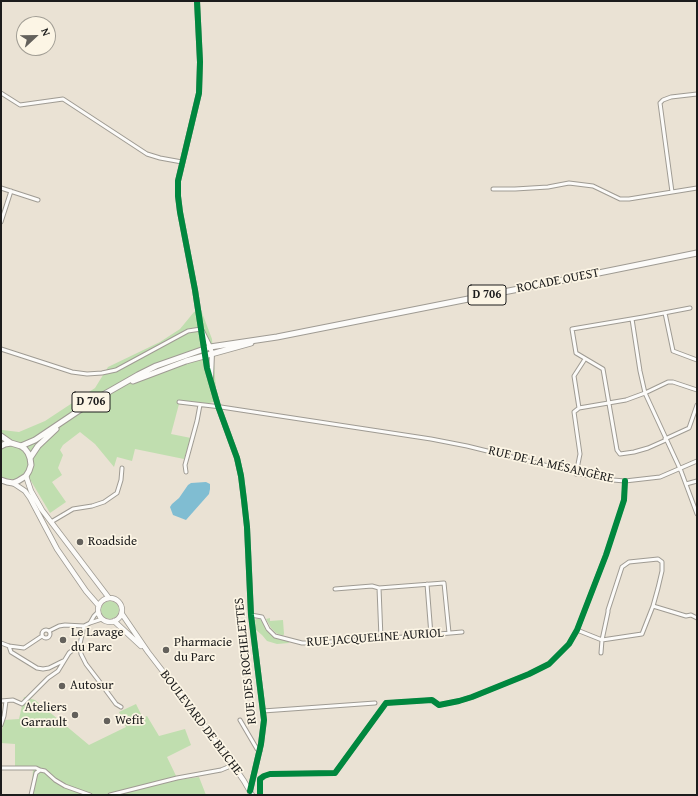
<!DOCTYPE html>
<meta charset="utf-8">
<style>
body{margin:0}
#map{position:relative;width:698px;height:796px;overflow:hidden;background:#eae2d4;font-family:"Gentium Book Plus",serif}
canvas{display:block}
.frame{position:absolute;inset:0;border:2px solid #1c1c1c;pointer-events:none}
.north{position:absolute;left:16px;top:16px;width:40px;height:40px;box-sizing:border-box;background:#fcf5e5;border:1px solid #a29e95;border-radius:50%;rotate:68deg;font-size:11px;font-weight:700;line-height:16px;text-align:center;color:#1c1c1c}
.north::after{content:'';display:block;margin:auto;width:14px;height:18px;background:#64615c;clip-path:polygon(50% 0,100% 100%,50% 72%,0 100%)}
</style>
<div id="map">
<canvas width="698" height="796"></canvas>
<div class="frame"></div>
<div class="north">N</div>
</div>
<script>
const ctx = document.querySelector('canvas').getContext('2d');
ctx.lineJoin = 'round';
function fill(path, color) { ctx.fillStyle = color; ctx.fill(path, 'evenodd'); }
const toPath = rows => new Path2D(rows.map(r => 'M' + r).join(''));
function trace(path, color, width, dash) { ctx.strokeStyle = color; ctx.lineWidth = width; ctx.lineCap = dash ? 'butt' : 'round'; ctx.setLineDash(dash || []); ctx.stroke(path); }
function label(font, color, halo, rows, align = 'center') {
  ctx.font = font + ' "Gentium Book Plus",serif'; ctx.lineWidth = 3.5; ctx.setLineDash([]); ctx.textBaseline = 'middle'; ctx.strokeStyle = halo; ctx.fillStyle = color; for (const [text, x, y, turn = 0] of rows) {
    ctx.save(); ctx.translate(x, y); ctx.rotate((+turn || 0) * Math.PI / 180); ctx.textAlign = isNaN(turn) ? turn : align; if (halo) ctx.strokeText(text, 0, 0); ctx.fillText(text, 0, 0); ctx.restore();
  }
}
const green = toPath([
 [201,310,212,339,217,401,198,406,179,404,171,434,191,438,184,459,135,449,132,461,117,457,114,467,95,444,80,432,63,445,60,450,63,455,58,468,62,475,52,482,66,502,50,513,31,481,1,478,1,428,2,430,19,432,45,421,95,388,108,367,160,342,180,329,194,312],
 '101 610a9 9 0 1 1 18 0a9 9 0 1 1-18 0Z',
 [270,618,270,621,283,620,284,634,283,636,276,633,271,628,266,619],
 [256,619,260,619,262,620,267,630,274,637,288,641,289,643,277,644,267,641,262,635,256,630,255,620],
 [24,697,35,700,89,745,126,727,119,712,136,704,143,718,147,716,159,736,185,729,191,745,167,757,178,780,199,777,206,795,31,795,33,770,15,770,15,744,1,743,1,735,4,720,19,719]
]);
const water = toPath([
 [206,482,210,484,210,489,209,494,186,520,173,515,170,507,172,504,179,498,188,485,191,483]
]);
const minor = toPath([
 [1,93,20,105,63,99,147,154,160,158,182,162],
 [1,188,38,200],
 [493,189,515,189,548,187,569,183,593,186,620,199,629,199,697,188],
 [672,192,660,103,663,100,671,97,697,94],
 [1,222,11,191],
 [665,313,673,351,697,360],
 [632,319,640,371,645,393,681,471,697,514],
 [1,349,72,372,87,374,102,373,116,370,188,331,201,329],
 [179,402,221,407,431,439,467,446,601,479,625,481,660,477,697,461],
 [579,408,574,376,585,359],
 [665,439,689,428,697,405],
 [666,440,648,448,634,452,620,454,617,450,603,369,576,353,572,329,643,317,690,308],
 [186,472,185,465,197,421,200,405],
 [576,474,580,454,574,412,579,408,626,400,645,393,668,382,673,382,697,390],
 [686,484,697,481],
 [51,522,73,509,92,506,104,502,117,493,121,480,122,468],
 [427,584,431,635],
 [379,588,444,583,449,633],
 [335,589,372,586,379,588,381,638],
 [251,615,262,617,268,629,275,636,302,643,314,643,404,637,462,632],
 [102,619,90,623,84,626,80,644,81,654,86,664,99,681,116,704,121,707],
 [90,623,94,616,98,612],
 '42 634a4 4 0 1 1 8 0a4 4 0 1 1-8 0Z',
 [577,630,602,640,642,634,653,606,686,616,691,615,697,618],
 [49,631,59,626,65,625,84,626],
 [1,643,9,646,24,648,42,636],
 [9,646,11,652,37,668,43,669,49,668,63,661],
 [601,653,602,640,608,612,608,610,622,567,629,562,658,559,662,562,662,571,658,588,653,606],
 [1,701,13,700,22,704,48,678,58,671,69,653,80,644],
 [263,711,375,703],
 [240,720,257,749,260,751],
 [1,725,4,716,6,701],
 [1,768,36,768,40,770],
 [31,795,36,773,40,770,45,771,55,780,65,786,90,795],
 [110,795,177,778,221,770,233,765],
 [260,795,260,779,264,776,270,774,335,773,386,703,432,700,439,705,459,701,472,697,529,674,549,664,569,644,577,630,606,555,624,500,625,481]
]);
const tertiary = toPath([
 [197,1,200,62,199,93,178,181,178,196,180,212,195,290,207,368,218,406,237,458,241,476,244,500,247,527,251,615,264,720,261,744,250,791],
 [202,331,210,347,212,353,211,378]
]);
const secondary = toPath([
 [26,476,31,491,42,510,109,598],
 [13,483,25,491,30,498,57,549,86,591,99,606],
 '98 610a12 12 0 1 1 24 0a12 12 0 1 1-24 0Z',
 [122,614,148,652,205,726,233,765,244,781,252,795],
 [114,621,141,646]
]);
const primary = toPath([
 [133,381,186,361,251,343],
 [1,436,11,443],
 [1,446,5,444,11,443,21,446,25,449,28,453,30,458,31,465,29,471,26,476,18,481,13,483,7,482,1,480],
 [21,446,35,440,96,399,138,375,156,366,210,347,277,337,574,278,697,253],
 [30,458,38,446,56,429]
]);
const cycleway = toPath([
 [197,1,200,62,199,93,178,181,178,196,180,212,195,290,207,368,218,406,237,458,241,476,244,500,247,527,251,615,264,720,261,744,250,791],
 [260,795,260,779,264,776,270,774,335,773,386,703,432,700,439,705,459,701,472,697,529,674,549,664,569,644,577,630,606,555,624,500,625,481]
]);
const markers = [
 [80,542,4,"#64615c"],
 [63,640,4,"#64615c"],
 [166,650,4,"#64615c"],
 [62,686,4,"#64615c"],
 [75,715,4,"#64615c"],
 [107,721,4,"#64615c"]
];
const shields = [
 [487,295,38],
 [91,402,38]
];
const shieldNames = [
 ["D 706",487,295],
 ["D 706",91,402]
];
const streetNames = [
 ["ROCADE OUEST",558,281,-11],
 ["RUE DE LA MÉSANGÈRE",551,465,13],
 ["RUE JACQUELINE AURIOL",375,638,-4],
 ["RUE DES ROCHELETTES",246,661,-96],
 ["BOULEVARD DE BLICHE",201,723,53]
];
const poiNames = [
 ["Roadside",88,542],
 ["Le Lavage",71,633],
 ["du Parc",71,648],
 ["Pharmacie",174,643],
 ["du Parc",174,658],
 ["Autosur",70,686],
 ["Ateliers",67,708,"right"],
 ["Garrault",67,723,"right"],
 ["Wefit",115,721]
];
fill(green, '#c0deaf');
fill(water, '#80bdd2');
trace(minor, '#9f9b93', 5);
trace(tertiary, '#9f9b93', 6);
trace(secondary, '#9f9b93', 6);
trace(primary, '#9f9b93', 7);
trace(minor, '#fcfbf9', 3);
trace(tertiary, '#fcfbf9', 4);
trace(secondary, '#fcfbf9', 4.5);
trace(primary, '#fcfbf9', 5);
trace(cycleway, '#00873e', 6);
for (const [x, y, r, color] of markers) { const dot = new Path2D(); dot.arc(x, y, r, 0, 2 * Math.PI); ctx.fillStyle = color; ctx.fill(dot); trace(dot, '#fcf5e5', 1.5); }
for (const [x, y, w] of shields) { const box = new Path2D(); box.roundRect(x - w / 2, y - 10, w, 20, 3); ctx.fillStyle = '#fcf5e5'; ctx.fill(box); trace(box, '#1c1c1c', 1); }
label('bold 12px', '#1c1c1c', null, shieldNames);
label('13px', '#1c1c1c', '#fcf5e5', streetNames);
label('13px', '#1c1c1c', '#fcf5e5', poiNames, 'left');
</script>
